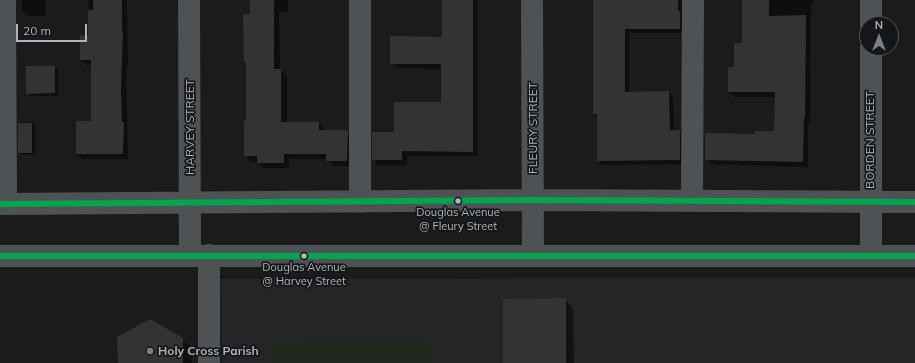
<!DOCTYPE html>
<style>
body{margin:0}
#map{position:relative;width:915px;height:363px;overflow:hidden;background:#1b1b1c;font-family:Mulish,sans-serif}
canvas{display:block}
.north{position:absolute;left:859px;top:16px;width:40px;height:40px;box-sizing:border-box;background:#151618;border:1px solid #51555a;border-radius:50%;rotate:0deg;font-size:11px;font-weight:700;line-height:16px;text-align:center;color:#acb4bd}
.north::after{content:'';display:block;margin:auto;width:14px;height:18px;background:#797e85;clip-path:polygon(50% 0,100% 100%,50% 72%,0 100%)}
.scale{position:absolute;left:16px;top:24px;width:71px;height:18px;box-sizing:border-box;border:2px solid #acb4bd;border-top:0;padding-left:5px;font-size:12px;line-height:14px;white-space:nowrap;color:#acb4bd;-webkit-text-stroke:3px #151618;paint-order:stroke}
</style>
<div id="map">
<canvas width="915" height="363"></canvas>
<div class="north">N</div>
<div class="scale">20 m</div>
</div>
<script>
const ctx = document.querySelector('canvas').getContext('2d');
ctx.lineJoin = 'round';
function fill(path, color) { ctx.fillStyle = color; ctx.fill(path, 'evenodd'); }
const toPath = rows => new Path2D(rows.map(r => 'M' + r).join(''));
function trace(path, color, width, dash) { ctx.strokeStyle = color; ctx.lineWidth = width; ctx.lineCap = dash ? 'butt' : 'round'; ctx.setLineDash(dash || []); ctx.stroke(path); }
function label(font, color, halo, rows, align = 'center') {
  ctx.font = font + ' Mulish,sans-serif'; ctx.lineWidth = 3.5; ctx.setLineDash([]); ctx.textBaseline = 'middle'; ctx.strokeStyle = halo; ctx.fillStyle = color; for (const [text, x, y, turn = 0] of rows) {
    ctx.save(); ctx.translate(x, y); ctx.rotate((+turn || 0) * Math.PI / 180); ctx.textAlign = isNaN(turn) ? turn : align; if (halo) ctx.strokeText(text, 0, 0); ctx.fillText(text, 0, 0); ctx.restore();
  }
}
const built = toPath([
 [639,278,915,278,915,363,222,363,221,279]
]);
const green = toPath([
 [430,340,430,363,272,363,272,341]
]);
const shadow = toPath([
 [22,0,46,0,46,16,28,16,22,11],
 [89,0,127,0,128,66,126,66,128,159,82,159,77,154,92,122,92,65,86,65,81,60,89,37],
 [251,0,288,0,288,12,279,12,280,70,287,76,287,123,319,123,324,129,324,131,346,131,353,139,352,166,333,166,327,159,289,159,289,168,264,168,257,162,251,162,245,156,247,122,247,63,245,62,251,15],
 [443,0,478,0,478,156,407,156,407,165,378,165,374,160,395,133,442,103,442,69,396,68,391,63,443,38],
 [594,0,682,0,684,33,629,33,629,93,669,92,673,97,674,131,679,131,684,136,684,164,602,165,598,160,598,117,594,113],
 [743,0,813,0,813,4,811,4,810,123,808,123,808,167,711,164,706,159,756,135,775,132,776,97,734,97,729,92,743,44],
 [55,67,58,70,58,96,31,96,27,93],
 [19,122,32,122,35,125,35,155,22,155,19,152],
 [565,299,573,308,574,363,504,363],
 [182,339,192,349,192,363,119,363]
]);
const building = toPath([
 [93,0,122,0,122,31,123,31,121,90,122,122,124,122,123,154,76,154,76,121,91,121,91,60,80,60,80,35,88,36,88,10,93,10],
 [250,0,274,0,274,69,281,69,281,122,319,122,319,130,346,130,348,132,347,161,326,161,326,154,284,154,284,163,257,163,257,156,244,156,244,121,246,121,246,62,244,62,243,14,250,14],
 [442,0,473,0,473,152,402,151,402,160,372,160,372,132,394,132,394,102,441,102,441,64,390,64,390,36,442,37],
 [593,0,678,0,678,11,680,11,680,29,625,29,625,92,669,91,670,130,680,130,680,160,597,161,597,114,593,114],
 [742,0,769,0,769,16,806,15,805,118,804,118,803,162,705,160,705,133,755,134,755,131,774,131,775,92,728,92,728,67,734,67,734,43,742,43],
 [26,66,55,66,55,93,26,94],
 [18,123,32,123,32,153,18,153],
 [566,298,566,363,503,363,503,299],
 [150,319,183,338,183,363,118,363,117,337]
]);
const minor = toPath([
 [5,0,6,204],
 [189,0,190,255],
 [360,0,360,202],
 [532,0,533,256],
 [871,24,871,0],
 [871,48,871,256],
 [692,201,693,0],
 [0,204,533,200,915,202],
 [209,255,209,363],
 [0,256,915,256]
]);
const bus1 = toPath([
 [0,204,533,200,915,202],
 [0,256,915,256]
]);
const markers = [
 [458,201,3.5,"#acb4bd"],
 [304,256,3.5,"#acb4bd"],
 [150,351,4,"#797e85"]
];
const busNames = [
 ["Douglas Avenue",458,213],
 ["@ Fleury Street",458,227],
 ["Douglas Avenue",304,268],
 ["@ Harvey Street",304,282]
];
const streetNames = [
 ["HARVEY STREET",190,127,-90],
 ["FLEURY STREET",533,128,-90],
 ["BORDEN STREET",870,140,-90]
];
const poiNames = [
 ["Holy Cross Parish",158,351]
];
fill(built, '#252528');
fill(green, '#1f271f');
fill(shadow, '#0007');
fill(building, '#333334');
trace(minor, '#4f5255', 22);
trace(bus1, '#00a54f', 6);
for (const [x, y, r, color] of markers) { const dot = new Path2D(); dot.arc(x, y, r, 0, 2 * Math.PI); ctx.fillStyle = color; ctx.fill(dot); trace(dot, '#151618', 1.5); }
label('11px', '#acb4bd', '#151618', busNames);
label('12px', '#acb4bd', '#151618', streetNames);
label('bold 12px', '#acb4bd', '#151618', poiNames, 'left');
</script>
